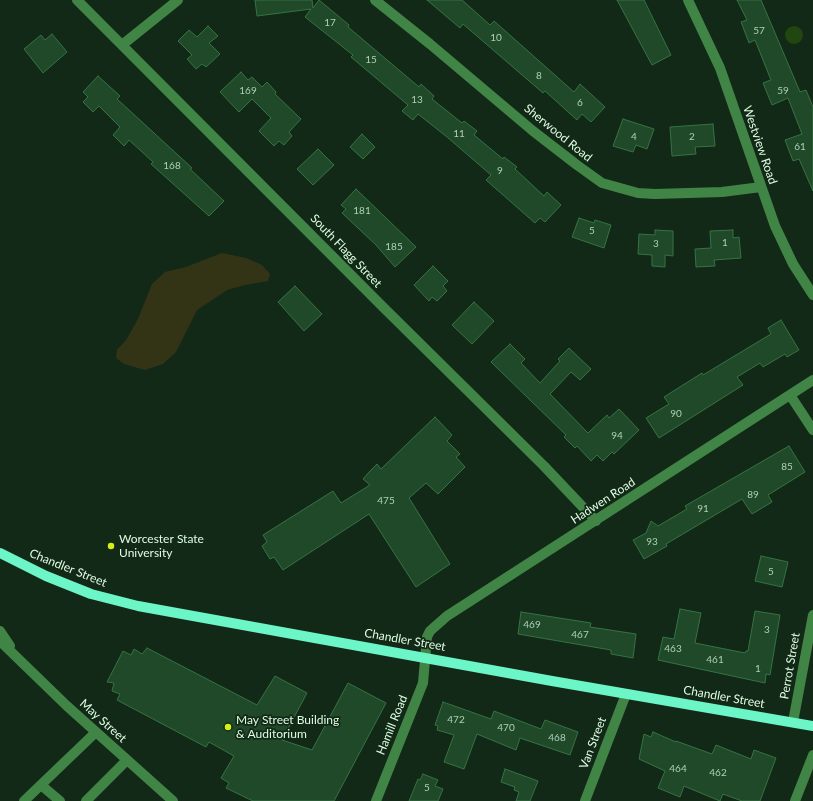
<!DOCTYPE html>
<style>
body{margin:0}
canvas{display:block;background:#132917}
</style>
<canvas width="813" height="801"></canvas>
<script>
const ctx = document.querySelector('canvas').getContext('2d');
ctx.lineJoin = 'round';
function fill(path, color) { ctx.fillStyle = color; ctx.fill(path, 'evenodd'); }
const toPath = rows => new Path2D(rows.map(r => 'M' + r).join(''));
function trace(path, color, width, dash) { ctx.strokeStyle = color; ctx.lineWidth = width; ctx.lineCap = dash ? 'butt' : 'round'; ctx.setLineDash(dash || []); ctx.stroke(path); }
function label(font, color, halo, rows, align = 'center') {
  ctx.font = font + ' Lato,sans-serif'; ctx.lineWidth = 3.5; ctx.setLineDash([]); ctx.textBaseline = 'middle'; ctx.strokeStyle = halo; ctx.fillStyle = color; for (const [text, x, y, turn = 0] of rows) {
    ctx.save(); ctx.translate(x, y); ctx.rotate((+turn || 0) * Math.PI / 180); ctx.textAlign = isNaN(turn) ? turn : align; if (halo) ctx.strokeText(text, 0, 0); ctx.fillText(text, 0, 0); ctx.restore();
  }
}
const green = toPath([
 [222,253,246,258,262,265,270,274,268,281,245,285,227,290,197,310,176,352,163,364,145,370,124,364,116,358,117,350,126,340,138,319,152,284,165,272,186,267]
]);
const water = toPath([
 '785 35a9 9 0 1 1 18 0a9 9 0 1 1-18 0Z'
]);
const building = toPath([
 [255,0,312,0,313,8,319,0,349,25,348,27,419,87,421,84,434,96,432,99,462,123,464,121,477,131,474,135,503,159,504,157,517,167,515,169,544,196,547,192,561,205,545,222,540,218,535,223,486,180,491,175,447,137,418,114,413,120,402,111,408,105,351,57,353,55,305,17,311,9,257,16,255,0],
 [427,0,462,0,490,25,494,21,574,92,580,84,605,107,591,122,582,114,577,120,545,91,543,93,463,24,460,28,427,0],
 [617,0,644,0,671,55,652,65,617,0],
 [737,0,761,0,800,92,806,90,813,107,813,191,799,159,793,161,785,140,802,134,788,98,772,105,763,83,771,80,755,40,749,43,741,22,747,20,737,0],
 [208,26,218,36,209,43,220,54,206,67,202,64,196,69,187,59,192,55,178,41,189,30,197,37,208,26],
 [52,34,67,52,43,73,24,49,41,35,45,40,52,34],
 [241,72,248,80,252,77,262,87,267,82,276,92,275,94,301,119,289,132,292,136,284,145,279,141,274,146,259,131,271,118,252,99,239,112,220,92,241,72],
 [98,76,120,96,117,99,192,168,190,169,224,201,209,216,151,164,153,162,129,140,124,146,113,135,120,127,99,106,93,112,83,102,88,97,83,92,98,76],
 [623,119,654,129,647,149,636,145,633,152,613,146,623,119],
 [713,124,715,146,695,147,696,154,672,156,670,127,713,124],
 [362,134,375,147,363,159,350,147,362,134],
 [318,149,334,165,313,185,297,169,318,149],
 [356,189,416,247,395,267,376,245,342,213,346,209,341,205,356,189],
 [579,218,594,223,595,220,611,225,604,248,572,237,579,218],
 [655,230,673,231,673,256,665,255,665,267,652,266,652,255,638,254,639,234,655,235,655,230],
 [733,230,733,238,739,237,741,258,714,260,715,266,696,267,695,249,711,248,710,231,733,230],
 [433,266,448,281,443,286,447,291,437,301,432,297,429,301,414,285,433,266],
 [295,286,322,314,304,331,278,302,295,286],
 [474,302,494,321,472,344,452,325,474,302],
 [781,320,799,350,787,357,785,354,763,367,760,363,737,377,743,385,659,438,646,418,669,404,664,397,702,373,703,375,771,334,768,328,781,320],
 [510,344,525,359,521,363,540,383,560,361,558,359,569,348,591,369,580,380,571,372,550,394,588,433,607,415,609,418,619,409,639,430,614,454,612,452,603,461,597,455,591,461,577,446,575,448,564,437,566,435,491,362,510,344],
 [435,417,452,435,447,441,460,454,456,457,465,467,438,494,426,483,409,498,450,564,416,587,369,514,283,570,274,557,270,559,262,546,267,542,263,535,333,491,341,503,370,485,363,479,370,471,377,464,381,469,435,417],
 [789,446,805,472,768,495,772,502,752,514,742,499,666,544,667,546,644,559,633,540,646,533,651,521,658,526,687,509,685,506,789,446],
 [761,556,788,562,782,587,755,581,761,556],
 [680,609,701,613,695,643,745,653,746,651,748,651,755,611,780,615,770,675,766,674,765,683,658,660,663,637,674,639,680,609],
 [521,612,591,623,590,627,636,634,633,658,611,654,611,650,518,634,521,612],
 [147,648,257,705,275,676,307,693,282,740,312,750,348,683,386,703,334,801,253,801,226,788,229,783,221,778,234,756,209,742,206,747,117,700,120,694,112,691,114,683,107,682,123,651,131,655,134,649,142,654,147,648],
 [443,702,491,719,494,711,541,729,545,720,578,732,570,755,520,738,516,750,477,734,464,769,444,762,454,735,437,730,438,726,435,725,443,702],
 [653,732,676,742,676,741,712,754,716,745,751,759,754,750,776,758,760,801,742,801,723,794,720,801,684,786,680,797,658,788,665,771,639,759,644,734,651,737,653,732],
 [505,769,538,781,530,801,516,801,519,792,514,790,515,787,501,782,505,769],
 [423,774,438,780,435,786,443,789,438,801,409,801,418,779,420,780,423,774]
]);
const minor = toPath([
 [77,0,384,308,544,466,596,521],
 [375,0,430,44,533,131,577,165,602,183,638,193,655,194,722,192,761,187],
 [688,0,720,68,775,226,793,264,813,295],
 [122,45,178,0],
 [790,395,813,430],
 [0,631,10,646],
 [0,641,67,706,173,801],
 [793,722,813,615],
 [41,785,60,801],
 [24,801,96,732],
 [86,801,127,760],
 [376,801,423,683,427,637,430,631,447,616,813,380],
 [585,801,626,694],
 [795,801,813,755]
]);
const major = toPath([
 [0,553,46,576,91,594,138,606,552,681,813,726]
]);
const markers = [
 [111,546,4,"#d2ef17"],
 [228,727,4,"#d2ef17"]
];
const numberNames = [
 ["17",330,23],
 ["57",759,31],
 ["10",496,38],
 ["15",371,60],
 ["8",539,76],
 ["169",248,91],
 ["59",783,91],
 ["13",417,100],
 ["6",580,103],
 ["11",459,134],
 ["4",634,137],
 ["2",692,137],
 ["61",800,147],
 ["168",172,166],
 ["9",500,171],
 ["181",362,211],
 ["5",592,231],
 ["1",725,243],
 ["3",656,244],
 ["185",394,247],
 ["90",676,414],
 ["94",617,436],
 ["85",787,467],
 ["89",753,495],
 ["475",386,501],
 ["91",703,509],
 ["93",652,542],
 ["5",771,572],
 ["469",532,625],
 ["3",767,630],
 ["467",580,635],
 ["463",673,649],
 ["461",715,660],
 ["1",758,669],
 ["472",456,720],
 ["470",506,728],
 ["468",557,738],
 ["464",678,769],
 ["462",718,773],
 ["5",427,788]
];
const streetNames = [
 ["Sherwood Road",558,133,39],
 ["Westview Road",760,145,71],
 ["South Flagg Street",346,251,46],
 ["Hadwen Road",603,501,-33],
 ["Chandler Street",68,568,22],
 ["Chandler Street",405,640,10],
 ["Perrot Street",790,666,-80],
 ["Chandler Street",724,697,10],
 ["May Street",103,721,42],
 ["Hamill Road",392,725,-68],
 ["Van Street",593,743,-69]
];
const poiNames = [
 ["Worcester State",119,539],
 ["University",119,553],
 ["May Street Building",236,720],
 ["& Auditorium",236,734]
];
fill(green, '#333316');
fill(water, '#21460f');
fill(building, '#20492a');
trace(building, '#347342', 1);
trace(minor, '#418546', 10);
trace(major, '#6cf5c6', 10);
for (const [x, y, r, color] of markers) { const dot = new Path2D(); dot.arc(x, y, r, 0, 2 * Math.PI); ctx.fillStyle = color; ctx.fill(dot); trace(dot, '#132917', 1.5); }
label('10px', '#aed0b4', null, numberNames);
label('12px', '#ddfde2', '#132917', streetNames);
label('12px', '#ddfde2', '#132917', poiNames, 'left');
</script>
